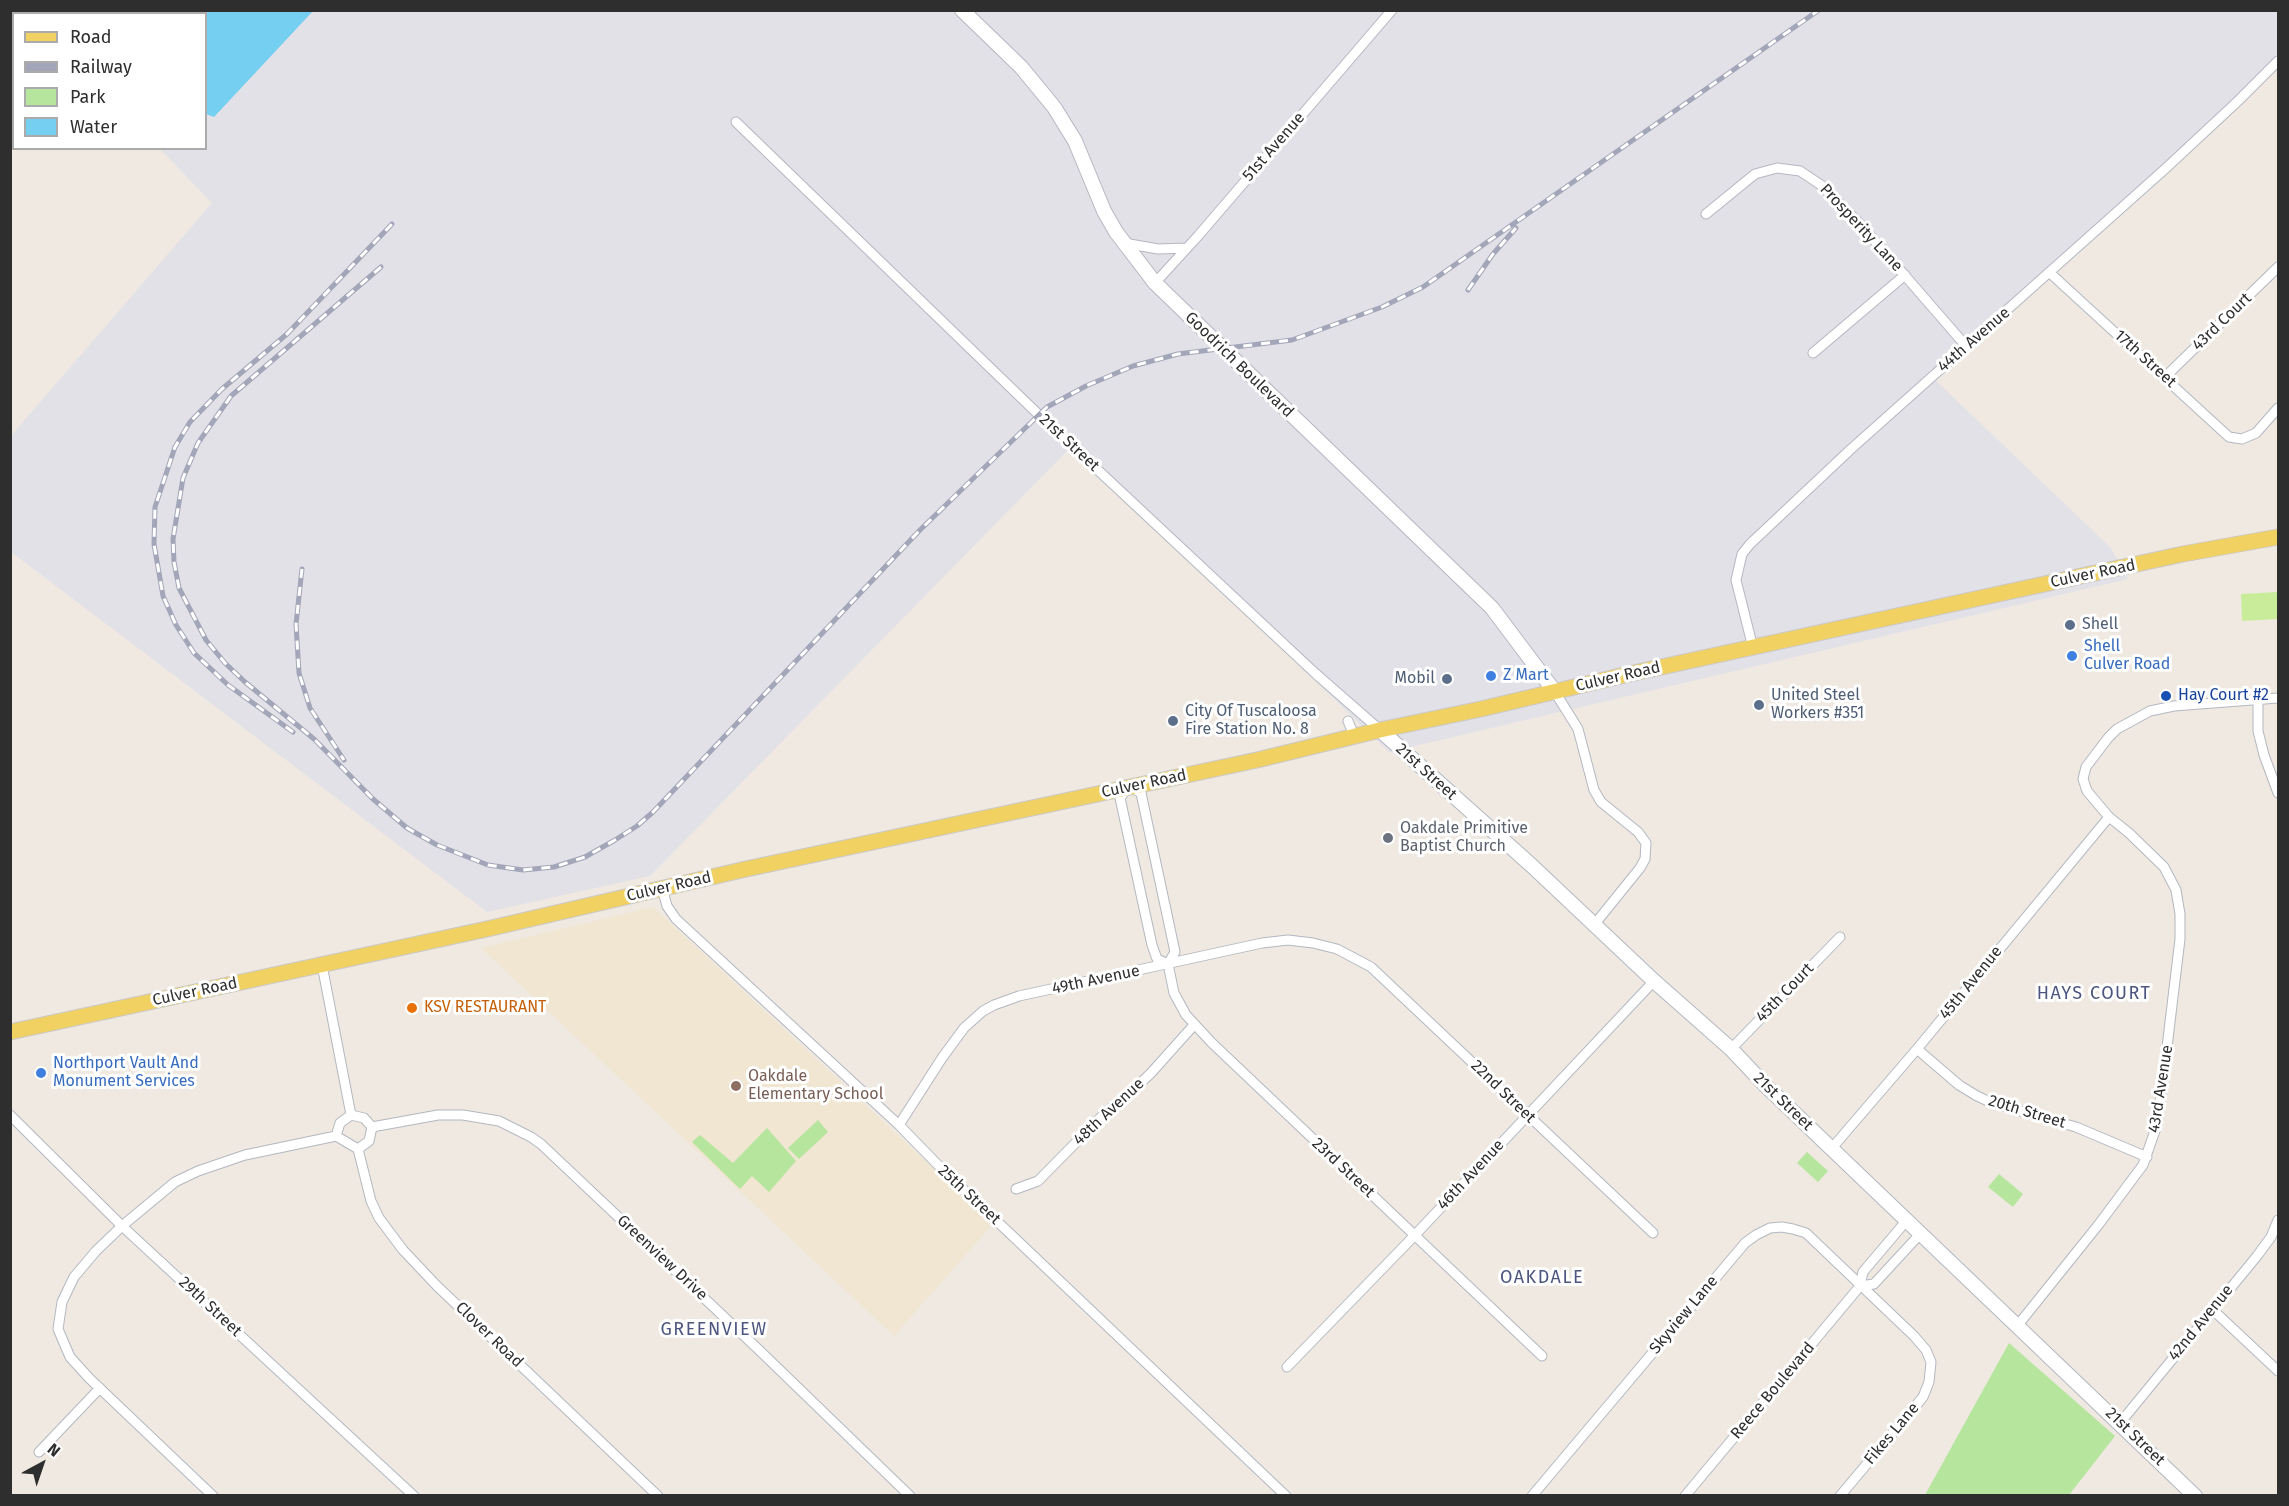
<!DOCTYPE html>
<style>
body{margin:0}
#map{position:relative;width:2289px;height:1506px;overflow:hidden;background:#efe9e1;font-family:"Fira Sans",sans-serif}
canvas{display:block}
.frame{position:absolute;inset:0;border:12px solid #2e2e2e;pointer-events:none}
.legend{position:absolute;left:12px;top:12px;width:195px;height:138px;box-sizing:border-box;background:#fff;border:2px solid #ababab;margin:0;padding:8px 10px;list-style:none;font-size:18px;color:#2e2e2e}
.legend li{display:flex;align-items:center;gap:12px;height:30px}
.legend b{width:30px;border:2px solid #ababab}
.north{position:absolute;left:12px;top:1434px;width:60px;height:60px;-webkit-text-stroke:4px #fff;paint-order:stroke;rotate:40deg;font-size:16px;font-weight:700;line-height:24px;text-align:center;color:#2e2e2e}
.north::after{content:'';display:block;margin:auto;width:21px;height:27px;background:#2e2e2e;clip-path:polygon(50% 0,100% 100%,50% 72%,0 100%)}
</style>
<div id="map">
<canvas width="2289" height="1506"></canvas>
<div class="frame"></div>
<ul class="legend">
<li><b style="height:8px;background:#f2d163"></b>Road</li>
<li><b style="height:8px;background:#a3a6b8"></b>Railway</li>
<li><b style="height:16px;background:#b6e59e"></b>Park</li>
<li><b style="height:16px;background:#75cff0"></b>Water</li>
</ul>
<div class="north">N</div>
</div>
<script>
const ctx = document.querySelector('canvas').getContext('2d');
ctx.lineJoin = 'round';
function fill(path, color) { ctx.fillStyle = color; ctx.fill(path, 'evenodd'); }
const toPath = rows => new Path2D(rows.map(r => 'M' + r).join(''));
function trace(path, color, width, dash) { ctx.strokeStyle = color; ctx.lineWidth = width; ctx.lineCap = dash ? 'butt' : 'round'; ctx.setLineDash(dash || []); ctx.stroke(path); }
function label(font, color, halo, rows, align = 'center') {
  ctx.font = font + ' "Fira Sans",sans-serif'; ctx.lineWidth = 6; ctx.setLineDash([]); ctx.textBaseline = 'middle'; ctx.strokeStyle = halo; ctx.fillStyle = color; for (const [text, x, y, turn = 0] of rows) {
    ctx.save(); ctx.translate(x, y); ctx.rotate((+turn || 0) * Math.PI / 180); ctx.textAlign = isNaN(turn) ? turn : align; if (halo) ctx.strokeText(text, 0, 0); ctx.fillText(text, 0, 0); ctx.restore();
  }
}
const industrial = toPath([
 [27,11,2278,11,2278,59,1932,377,2111,548,2128,579,1389,752,1072,446,650,876,487,912,11,552,10,437,212,203,160,149,206,148,206,14,30,14]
]);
const education = toPath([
 [653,907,993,1224,894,1336,481,948]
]);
const green = toPath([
 [818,1120,828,1132,799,1159,788,1148],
 [767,1128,796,1161,769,1192,752,1176,740,1189,692,1142,700,1135,733,1163],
 [1807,1152,1828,1171,1818,1182,1797,1163],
 [1999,1174,2023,1194,2013,1207,1988,1187],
 [2009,1343,2115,1436,2069,1495,1925,1495]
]);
const pitch = toPath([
 [2278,592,2278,619,2242,621,2241,594]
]);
const water = toPath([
 [85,11,313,11,214,117,206,114,206,14,89,14]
]);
const street = toPath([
 [736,122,1039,415,1316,674,1380,730],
 [1706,214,1755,174,1777,168,1800,171,1821,185,1861,225,1966,346],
 [1124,243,1158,249,1187,248],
 [2050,273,2229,437,2242,439,2256,433,2278,408],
 [1155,283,1198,236,1392,10],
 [1813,353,1905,275],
 [2165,377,2278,267],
 [1753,648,1736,580,1742,554,1750,544,1851,449,2165,169,2238,101,2278,61],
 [1555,692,1578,729,1594,790,1601,802,1638,832,1646,843,1645,859,1640,868,1594,925],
 [2258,700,2258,731,2264,755,2278,793],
 [1348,721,1354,736],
 [662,888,667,906,676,919,899,1125,940,1167,1286,1496],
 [1168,964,1157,959,1152,945,1120,798,1129,786,1141,793,1175,952,1168,964,1174,993,1186,1015,1212,1043,1542,1356],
 [322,965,351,1115],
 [1731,1049,1840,937],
 [1917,1049,1959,1085,1977,1096,1992,1103,2076,1127,2147,1157],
 [10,1115,122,1226,414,1496],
 [351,1115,364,1118,372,1127,369,1141,358,1149,336,1136,340,1123,351,1115],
 [899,1125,942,1058,964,1028,983,1011,994,1005,1019,996,1262,943,1288,940,1313,943,1337,949,1371,967,1653,1233],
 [372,1127,438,1115,463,1115,499,1121,531,1137,541,1144,758,1349,910,1496],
 [1832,1148,1917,1049,2109,817],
 [358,1149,371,1201,379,1218,403,1250,437,1286,658,1496],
 [1016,1189,1038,1181,1107,1111,1128,1095,1151,1073,1194,1025],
 [1860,1286,1874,1284,1921,1233],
 [2213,1310,2278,1371],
 [2018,1325,2099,1224,2143,1165,2157,1125,2164,1072,2180,939,2180,914,2176,890,2164,867,2129,833,2109,817,2087,791,2083,779,2086,767,2108,738,2117,729,2150,711,2174,706,2278,698],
 [1287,1367,1415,1235,1654,981],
 [2120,1423,2257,1256,2271,1237,2278,1220],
 [39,1452,100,1388],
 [213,1496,89,1378,70,1357,58,1329,62,1302,74,1277,96,1251,122,1226,175,1182,198,1171,245,1155,336,1136],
 [1532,1496,1745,1243,1756,1235,1770,1228,1782,1227,1793,1229,1806,1233,1914,1336,1926,1350,1931,1362,1929,1382,1923,1397,1840,1496],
 [1685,1496,1860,1286,1863,1272,1907,1220]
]);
const secondary = toPath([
 [962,10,1021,67,1054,107,1075,141,1104,211,1116,232,1155,283,1492,608,1555,692],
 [1380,730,1531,865,1654,981,1731,1049,1766,1086,2195,1496]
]);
const primary = toPath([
 [10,1032,487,929,746,869,1257,760,1380,730,1481,709,1629,674,2183,554,2278,537]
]);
const rail = toPath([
 [381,267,231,396,198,443,183,478,173,539,174,562,179,588,206,640,225,663,245,682,314,739,373,799,407,828,437,845,488,865,523,870,554,867,585,857,615,840,637,826,653,812,920,530,1047,407,1086,386,1133,366,1178,354,1292,340,1382,307,1423,287,1819,10],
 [1468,290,1493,254,1516,228],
 [302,569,296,624,299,673,310,708,344,760],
 [293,732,228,685,194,653,176,625,163,596,154,544,155,507,175,447,190,422,222,389,287,334,392,224]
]);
const markers = [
 [2070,625,6,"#5c6f8a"],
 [2072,656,6,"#3f7fe0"],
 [1491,676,6,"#3f7fe0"],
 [1447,679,6,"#5c6f8a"],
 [2166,696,6,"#1a4fb4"],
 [1759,705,6,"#5c6f8a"],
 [1173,721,6,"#5c6f8a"],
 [1388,838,6,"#6b7280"],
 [412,1008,6,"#e8710a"],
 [41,1073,6,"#3f7fe0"],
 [736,1086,6,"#8d6e63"]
];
const streetNames = [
 ["51st Avenue",1274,147,-49],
 ["Prosperity Lane",1861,228,47],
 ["43rd Court",2222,322,-44],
 ["44th Avenue",1974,340,-41],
 ["17th Street",2145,359,42],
 ["Goodrich Boulevard",1239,365,44],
 ["21st Street",1069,443,43],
 ["Culver Road",2093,574,-12],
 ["Culver Road",1618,677,-13],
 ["21st Street",1426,772,42],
 ["Culver Road",1144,784,-12],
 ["Culver Road",669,887,-13],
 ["49th Avenue",1096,980,-12],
 ["45th Avenue",1971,983,-51],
 ["Culver Road",195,992,-12],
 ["45th Court",1785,993,-46],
 ["43rd Avenue",2161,1089,-81],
 ["22nd Street",1503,1092,44],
 ["21st Street",1783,1102,44],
 ["48th Avenue",1109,1112,-43],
 ["20th Street",2027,1112,17],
 ["23rd Street",1343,1168,43],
 ["46th Avenue",1471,1175,-47],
 ["25th Street",969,1195,43],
 ["Greenview Drive",662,1258,43],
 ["29th Street",210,1307,43],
 ["Skyview Lane",1684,1315,-50],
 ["42nd Avenue",2201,1323,-51],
 ["Clover Road",489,1335,44],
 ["Reece Boulevard",1773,1391,-50],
 ["Fikes Lane",1892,1434,-50],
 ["21st Street",2135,1437,44]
];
const serviceNames = [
 ["Shell",2082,625],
 ["Mobil",1435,679,"right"],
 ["United Steel",1771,696],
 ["Workers #351",1771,714],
 ["City Of Tuscaloosa",1185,712],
 ["Fire Station No. 8",1185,730]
];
const shopNames = [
 ["Shell",2084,647],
 ["Culver Road",2084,665],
 ["Z Mart",1503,676],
 ["Northport Vault And",53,1064],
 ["Monument Services",53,1082]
];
const transitNames = [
 ["Hay Court #2",2178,696]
];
const worshipNames = [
 ["Oakdale Primitive",1400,829],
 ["Baptist Church",1400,847]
];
const foodNames = [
 ["KSV RESTAURANT",424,1008]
];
const educationNames = [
 ["Oakdale",748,1077],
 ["Elementary School",748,1095]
];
const neighbourhoodNames = [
 ["HAYS COURT",2094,994],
 ["OAKDALE",1542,1278],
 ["GREENVIEW",714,1330]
];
fill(industrial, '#e3e1e8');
fill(education, '#f0e6d1');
fill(green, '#b6e59e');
fill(pitch, '#c9ec9a');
fill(water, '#75cff0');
trace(street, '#b4b7c1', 11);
trace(secondary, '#b4b7c1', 16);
trace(primary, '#c9c9c9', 17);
trace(street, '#fff', 9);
trace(secondary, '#fff', 14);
trace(primary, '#f2d163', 15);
trace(rail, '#a3a6b8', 5);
trace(rail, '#fff', 3, [9]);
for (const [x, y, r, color] of markers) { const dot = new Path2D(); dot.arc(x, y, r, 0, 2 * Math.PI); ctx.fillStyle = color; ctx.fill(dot); trace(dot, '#fff', 2); }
label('16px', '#2e2e2e', '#fff', streetNames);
label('16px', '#4e5e75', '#fff', serviceNames, 'left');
label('16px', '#366cbe', '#fff', shopNames, 'left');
label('16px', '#164399', '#fff', transitNames, 'left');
label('16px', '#5b616d', '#fff', worshipNames, 'left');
label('16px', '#c56008', '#fff', foodNames, 'left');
label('16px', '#785e54', '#fff', educationNames, 'left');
ctx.letterSpacing = '1.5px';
label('18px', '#4d5680', '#fff', neighbourhoodNames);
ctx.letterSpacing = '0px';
</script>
